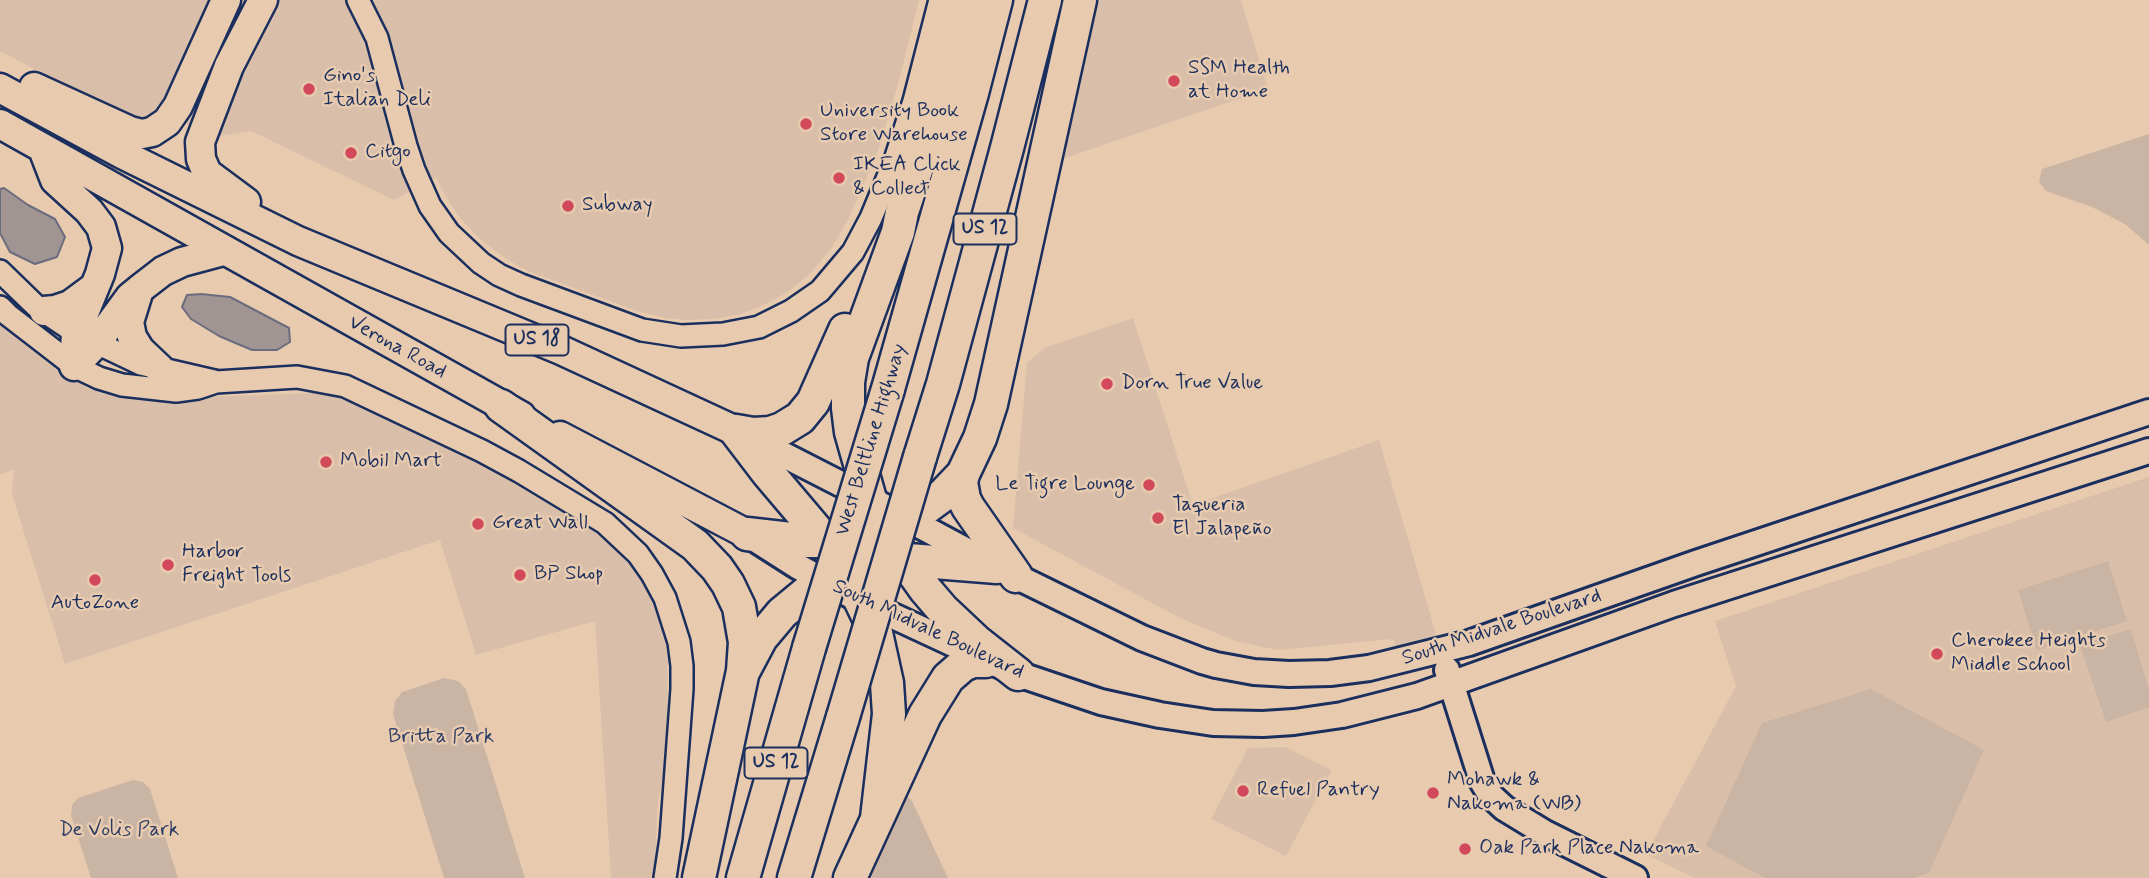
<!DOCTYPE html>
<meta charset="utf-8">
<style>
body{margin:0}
canvas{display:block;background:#e8cbaf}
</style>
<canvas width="2149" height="878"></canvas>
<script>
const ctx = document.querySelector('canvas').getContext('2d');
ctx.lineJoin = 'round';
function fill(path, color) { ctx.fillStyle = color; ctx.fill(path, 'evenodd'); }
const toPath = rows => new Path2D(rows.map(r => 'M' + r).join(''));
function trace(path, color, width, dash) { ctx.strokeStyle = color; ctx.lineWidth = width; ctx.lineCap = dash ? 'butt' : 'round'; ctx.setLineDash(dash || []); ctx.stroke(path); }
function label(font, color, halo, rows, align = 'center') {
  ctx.font = font + ' Mynerve,sans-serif'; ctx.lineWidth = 5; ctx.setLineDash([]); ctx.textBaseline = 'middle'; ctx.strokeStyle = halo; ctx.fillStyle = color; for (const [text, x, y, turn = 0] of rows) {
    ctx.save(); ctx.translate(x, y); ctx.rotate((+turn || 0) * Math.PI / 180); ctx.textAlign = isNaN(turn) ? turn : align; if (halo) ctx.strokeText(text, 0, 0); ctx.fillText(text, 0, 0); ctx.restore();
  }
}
const built = toPath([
 [0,0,919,0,897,88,877,154,848,220,831,249,809,275,786,293,766,304,741,314,714,319,687,320,665,318,637,311,530,272,506,259,477,236,459,217,445,195,436,177,394,200,251,131,212,137,167,114,143,124,111,110,0,51],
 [1093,0,1241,0,1268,89,1062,159],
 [1133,318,1193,505,1379,440,1441,651,1403,661,1393,639,1278,650,1235,641,1178,617,1013,528,1027,363,1044,348],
 [0,325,45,361,88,388,141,399,314,393,341,398,381,412,447,445,556,506,603,536,632,566,651,593,668,644,667,767,658,799,656,835,657,861,654,878,611,878,595,621,476,655,440,540,65,664,12,494,14,469,0,475],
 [2149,477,2149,878,1694,878,1646,854,1736,686,1715,621],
 [1285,747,1332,770,1286,856,1211,819,1248,748]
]);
const green = toPath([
 [2149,134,2149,245,2125,224,2092,207,2046,191,2039,182,2042,169],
 [2108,561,2127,621,2037,650,2018,590],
 [2131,629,2149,690,2149,707,2106,722,2080,645],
 [444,678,458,681,466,689,525,878,444,878,393,714,395,701,402,692],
 [1871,689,1984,750,1929,873,1913,878,1765,878,1706,846,1762,723],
 [133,780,143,782,150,789,178,878,91,878,71,815,72,805,78,798],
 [907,797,911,799,948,878,871,878]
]);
const water = toPath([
 [4,188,28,205,55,219,65,237,57,257,35,264,10,252,0,233,0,189,4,188],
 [201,294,230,297,289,328,290,342,277,350,252,350,219,336,191,319,182,307,187,295,201,294]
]);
const tertiary = toPath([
 [358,0,377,38,406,146,414,170,430,206,449,233,481,263,499,275,521,285,642,330,681,336,723,334,759,327,791,311,820,291,853,252,871,218,895,160,914,101,940,0],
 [0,271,36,306,76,333,141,364,214,381],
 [0,307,8,315,74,366,99,378,122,385,176,391,198,388,216,382,297,377,345,386,482,451,519,471,605,523,638,554,652,574,665,598,679,642,682,666,682,689,671,838,665,878]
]);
const secondary = toPath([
 [743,434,870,499,997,567,1142,638,1202,661,1216,665,1254,672,1289,674,1330,673,1369,668,1469,643,1696,563,2149,412],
 [750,536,797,566,861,601,1018,674,1101,702,1160,715,1213,723,1263,724,1294,722,1342,715,1417,696,1674,604,2149,451],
 [1447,670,1482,781,1491,796,1504,808,1545,833,1635,878]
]);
const trunk = toPath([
 [34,87,130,131,142,134,152,132,167,122,178,106,226,0],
 [0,88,122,154,298,241,561,350,736,431],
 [0,124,521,416],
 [43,149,55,180,89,211,101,227,107,248,100,274,76,333,74,366],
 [246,202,207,173,201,159,200,142,229,66,263,0],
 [138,293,129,322,132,337,140,350,160,369],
 [44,311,55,310,70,305,93,288],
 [74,366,97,342,130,297,141,288,163,271,182,262,223,251],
 [560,436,747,534]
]);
const motorway = toPath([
 [966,0,939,102,902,212,898,232,852,358,848,382,848,408,851,432,870,499,903,558,925,589,943,610,976,641,1018,674],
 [888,389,972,93,996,0],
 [501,406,695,545,717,568,728,584,739,607,745,642,743,671,699,878],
 [736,431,768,473,834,551,845,568,876,633,887,683,889,714,877,818],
 [736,431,753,434,770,433,782,429,800,418,813,402,845,330],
 [920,457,943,384,1007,148,1045,0],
 [747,534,808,541,828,541,864,537,909,520,943,495,963,474],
 [1016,576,968,507,964,499,961,482,963,474,980,438,991,404,1080,0],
 [744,670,761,638,782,613,822,580,845,568,859,563,884,558,997,567],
 [743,878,809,648],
 [794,878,843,717],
 [850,878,925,715,948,678,963,665,973,661,986,661]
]);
const motorwayBridge = toPath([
 [809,648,888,389],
 [843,717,920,457]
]);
const markers = [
 [1174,81,7,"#d1495b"],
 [309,89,7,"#d1495b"],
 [806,124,7,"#d1495b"],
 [351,153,7,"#d1495b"],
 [839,178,7,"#d1495b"],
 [568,206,7,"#d1495b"],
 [1107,384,7,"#d1495b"],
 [326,462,7,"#d1495b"],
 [1149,485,7,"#d1495b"],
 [1158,518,7,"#d1495b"],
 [478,524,7,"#d1495b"],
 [168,565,7,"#d1495b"],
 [520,575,7,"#d1495b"],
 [95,580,7,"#d1495b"],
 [1937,654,7,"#d1495b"],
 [1243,791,7,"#d1495b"],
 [1433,793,7,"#d1495b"],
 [1465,849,7,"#d1495b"]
];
const shields = [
 [985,229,63],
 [537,340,63],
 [776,763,63]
];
const shieldNames = [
 ["US 12",985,229],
 ["US 18",537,340],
 ["US 12",776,763]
];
const poiNames = [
 ["SSM Health",1188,69],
 ["at Home",1188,93],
 ["Gino's",323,77],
 ["Italian Deli",323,101],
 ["University Book",820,112],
 ["Store Warehouse",820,136],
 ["Citgo",365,153],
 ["IKEA Click",853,166],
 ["& Collect",853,190],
 ["Subway",582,206],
 ["Dorn True Value",1121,384],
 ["Mobil Mart",340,462],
 ["Le Tigre Lounge",1135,485,"right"],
 ["Taqueria",1172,506],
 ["El Jalapeño",1172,530],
 ["Great Wall",492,524],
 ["Harbor",182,553],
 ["Freight Tools",182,577],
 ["BP Shop",534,575],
 ["AutoZone",95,604,"center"],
 ["Cherokee Heights",1951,642],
 ["Middle School",1951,666],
 ["Mohawk &",1447,781],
 ["Nakoma (WB)",1447,805],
 ["Refuel Pantry",1257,791],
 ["Oak Park Place Nakoma",1479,849]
];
const streetNames = [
 ["Verona Road",397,348,29],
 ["West Beltline Highway",872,440,-73],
 ["South Midvale Boulevard",1502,628,-18],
 ["South Midvale Boulevard",928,630,25]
];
const parkNames = [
 ["Britta Park",441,738],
 ["De Volis Park",119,831]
];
fill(built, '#d9bfa9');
fill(green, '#cab4a3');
fill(water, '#a19594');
trace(water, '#6b6c7e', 2);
trace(tertiary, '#1b2f5e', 26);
trace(secondary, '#1b2f5e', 30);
trace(trunk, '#1b2f5e', 33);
trace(motorway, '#1b2f5e', 37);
trace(tertiary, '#e8cbaf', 21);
trace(secondary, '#e8cbaf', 24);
trace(trunk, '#e8cbaf', 28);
trace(motorway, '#e8cbaf', 32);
trace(motorwayBridge, '#1b2f5e', 37, []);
trace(motorwayBridge, '#e8cbaf', 32);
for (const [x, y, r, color] of markers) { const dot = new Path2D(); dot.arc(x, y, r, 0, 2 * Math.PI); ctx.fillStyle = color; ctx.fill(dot); trace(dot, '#e8cbaf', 2.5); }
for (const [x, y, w] of shields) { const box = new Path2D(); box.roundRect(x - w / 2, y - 15.5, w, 31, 5); ctx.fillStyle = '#e8cbaf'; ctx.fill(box); trace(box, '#1b2f5e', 2); }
label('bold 19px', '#1b2f5e', null, shieldNames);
label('21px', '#1b2f5e', '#e8cbaf', poiNames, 'left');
label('21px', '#1b2f5e', '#e8cbaf', streetNames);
label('21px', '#2c3c65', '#e8cbaf', parkNames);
</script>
